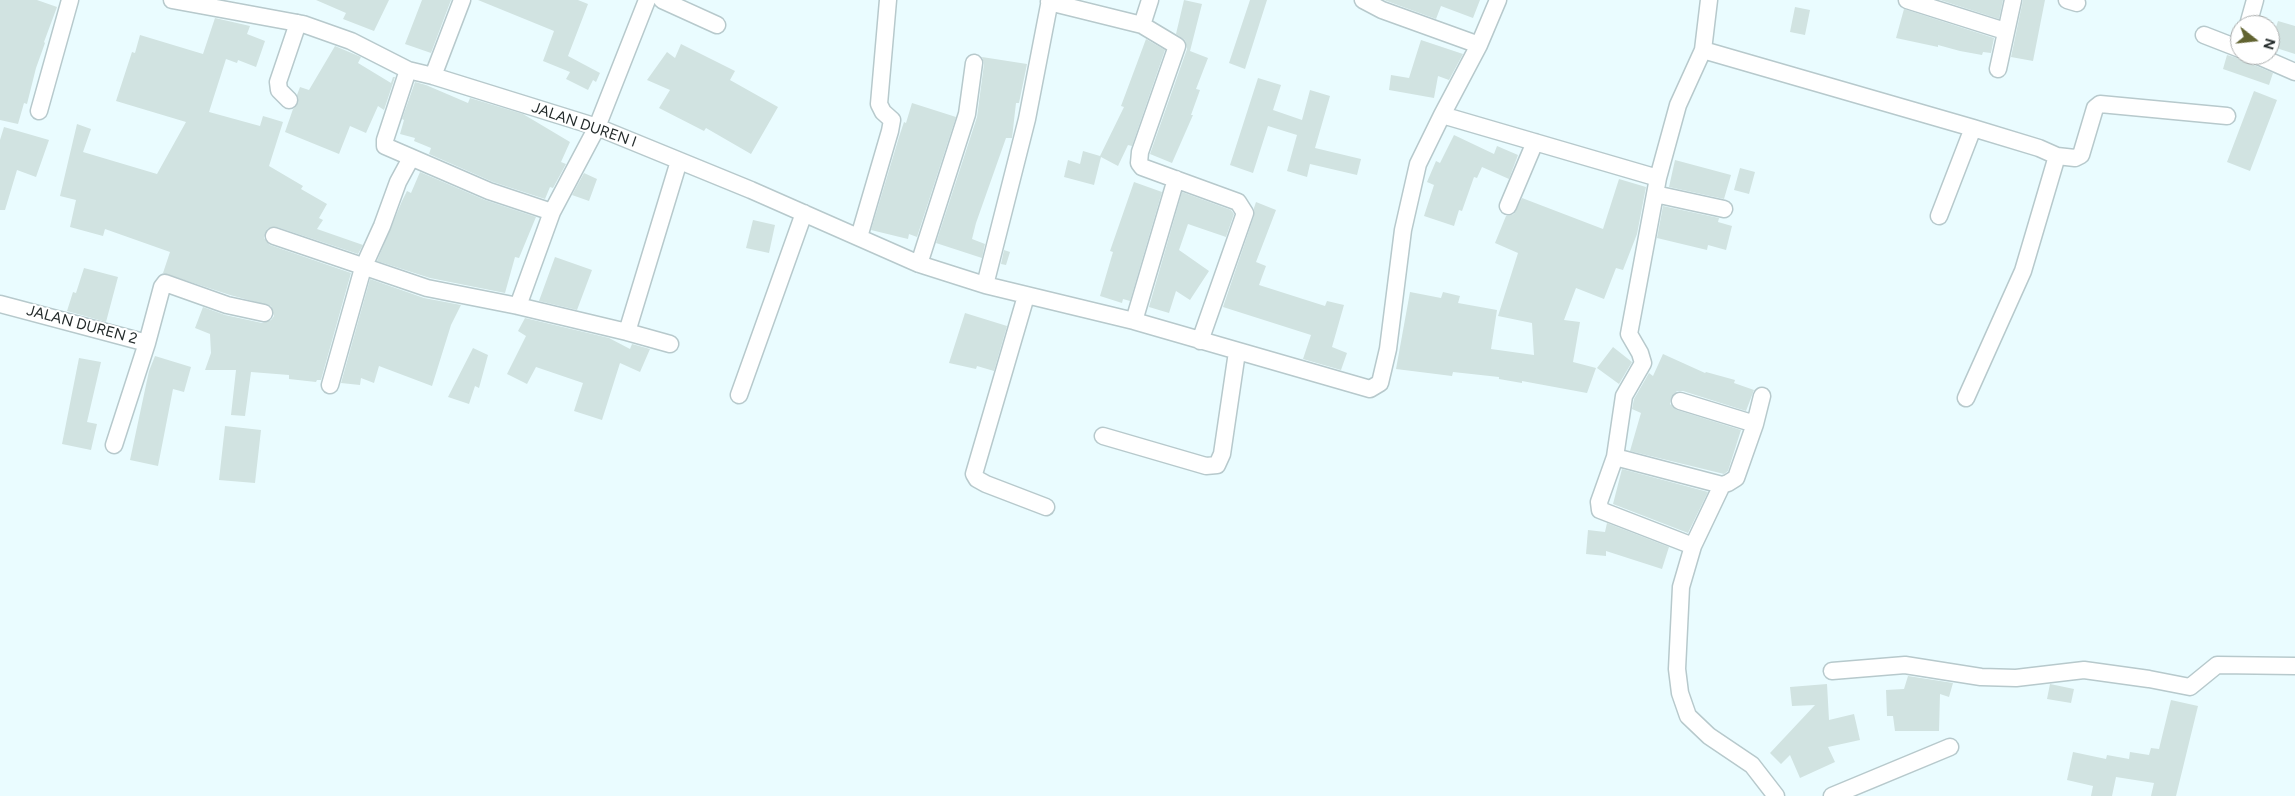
<!DOCTYPE html>
<style>
body{margin:0}
#map{position:relative;width:2295px;height:796px;overflow:hidden;background:#eafcff;font-family:Figtree,sans-serif}
canvas{display:block}
.north{position:absolute;left:2230px;top:15px;width:50px;height:50px;box-sizing:border-box;background:#fff;border:1px solid #a7aaaa;border-radius:50%;rotate:106deg;font-size:14px;font-weight:700;line-height:20px;text-align:center;color:#242b2b}
.north::after{content:'';display:block;margin:auto;width:18px;height:22px;background:#616330;clip-path:polygon(50% 0,100% 100%,50% 72%,0 100%)}
</style>
<div id="map">
<canvas width="2295" height="796"></canvas>
<div class="north">N</div>
</div>
<script>
const ctx = document.querySelector('canvas').getContext('2d');
ctx.lineJoin = 'round';
function fill(path, color) { ctx.fillStyle = color; ctx.fill(path, 'evenodd'); }
const toPath = rows => new Path2D(rows.map(r => 'M' + r).join(''));
function trace(path, color, width, dash) { ctx.strokeStyle = color; ctx.lineWidth = width; ctx.lineCap = dash ? 'butt' : 'round'; ctx.setLineDash(dash || []); ctx.stroke(path); }
function label(font, color, halo, rows, align = 'center') {
  ctx.font = font + ' Figtree,sans-serif'; ctx.lineWidth = 4; ctx.setLineDash([]); ctx.textBaseline = 'middle'; ctx.strokeStyle = halo; ctx.fillStyle = color; for (const [text, x, y, turn = 0] of rows) {
    ctx.save(); ctx.translate(x, y); ctx.rotate((+turn || 0) * Math.PI / 180); ctx.textAlign = isNaN(turn) ? turn : align; if (halo) ctx.strokeText(text, 0, 0); ctx.fillText(text, 0, 0); ctx.restore();
  }
}
const building = toPath([
 [0,0,37,0,57,7,44,42,45,43,36,68,27,104,24,103,18,124,0,120],
 [316,0,389,0,374,31,343,19,346,13],
 [422,0,451,0,431,53,405,44],
 [478,0,578,0,588,4,568,56,600,73,596,82,593,80,588,90,566,79,570,72,543,61,554,31],
 [1184,0,1202,4,1190,51,1208,58,1196,89,1200,90,1191,115,1193,115,1172,163,1150,154,1187,49,1185,40,1176,34],
 [1250,0,1267,0,1245,69,1229,63],
 [1384,0,1480,0,1473,18,1441,6,1436,19],
 [1940,0,2003,0,1999,19],
 [2023,0,2045,0,2033,61,2011,57],
 [1795,7,1810,10,1805,35,1790,32],
 [1904,9,1994,38,1991,53,1983,52,1982,55,1960,51,1938,45,1938,47,1896,38],
 [215,18,250,26,247,34,265,41,256,67,238,60,237,63,226,59,209,112,260,126,263,116,283,122,269,166,303,186,301,189,327,204,319,218,323,220,317,229,363,245,358,254,277,227,267,229,264,238,270,245,351,273,321,380,317,380,316,382,289,379,289,375,251,372,245,416,231,415,236,370,205,370,211,353,210,334,195,328,203,307,225,315,262,323,271,320,274,316,271,306,230,295,163,273,170,252,105,229,103,236,70,227,76,200,60,196,77,124,91,129,83,152,157,174,186,122,116,101,132,52,135,53,140,35,203,54],
 [2278,21,2295,26,2295,54,2270,46],
 [1146,39,1165,50,1132,146,1128,145,1118,166,1101,157,1094,185,1064,177,1068,160,1080,164,1083,151,1100,156,1124,107,1121,106],
 [1421,40,1463,54,1449,80,1438,76,1434,98,1389,90,1391,75,1409,78],
 [681,44,735,71,730,80,778,107,751,154,706,128,704,131,659,108,670,90,647,80,667,52,675,58],
 [335,46,361,57,358,63,391,83,393,77,395,77,384,110,378,106,366,133,350,126,339,154,285,132,293,109,298,103,297,95,300,87,309,90],
 [2227,55,2241,59,2246,57,2252,64,2273,73,2269,85,2223,69],
 [982,57,1027,64,1019,103,1016,103,1012,138,1006,138,976,223,972,239,985,244,982,258,936,243,977,117,984,64],
 [1258,78,1281,85,1273,110,1302,120,1310,90,1330,96,1315,148,1361,159,1357,175,1310,164,1307,177,1287,171,1297,135,1268,126,1253,173,1230,165],
 [415,82,426,85,468,103,470,98,523,114,570,142,561,162,566,164,553,188,550,187,545,199,493,182,429,154,431,148,414,141,415,138,400,134,404,120,402,119],
 [2254,91,2277,100,2250,171,2227,162],
 [912,103,956,117,917,237,909,234,908,239,871,230,899,137,904,122,906,123],
 [4,127,49,140,36,177,17,170,5,210,0,210,0,140],
 [1454,135,1494,154,1497,146,1518,155,1509,179,1482,167,1477,178,1474,177,1462,211,1459,210,1454,226,1424,216,1434,185,1427,182,1436,161,1440,163],
 [1675,160,1731,175,1724,199,1669,187],
 [1740,168,1755,172,1749,194,1734,190],
 [420,172,485,200,536,217,519,258,515,257,505,293,430,278,377,261,402,201,407,191,411,193],
 [584,173,597,179,589,201,572,195],
 [1619,179,1646,187,1637,234,1623,270,1616,268,1604,299,1576,288,1564,320,1580,322,1573,362,1596,368,1587,393,1522,381,1522,383,1499,379,1499,377,1453,372,1452,376,1396,369,1410,292,1441,298,1443,292,1460,296,1458,303,1497,310,1491,349,1534,355,1532,323,1498,316,1518,253,1495,243,1506,216,1514,214,1522,198,1603,229],
 [1134,182,1162,192,1130,301,1123,299,1122,303,1100,296,1113,252,1110,251],
 [1182,192,1231,210,1234,214,1226,237,1188,224,1179,250,1209,271,1190,300,1176,291,1169,313,1149,307],
 [1256,202,1276,210,1256,262,1266,266,1259,285,1325,306,1327,301,1344,305,1332,347,1347,353,1341,370,1303,359,1311,335,1223,307,1254,216,1254,208],
 [1663,206,1719,218,1718,222,1732,226,1726,250,1708,245,1707,250,1657,238],
 [753,220,775,225,769,253,746,248],
 [1004,250,1010,252,1006,265,1001,264],
 [555,257,592,270,577,310,539,301],
 [84,268,118,277,106,322,67,311,73,292,76,293],
 [370,279,424,298,461,305,451,325,432,386,379,366,374,383,361,378,360,385,341,383],
 [965,313,1007,326,994,371,977,366,976,369,949,363],
 [525,318,609,338,630,349,632,344,650,349,640,372,620,363,602,420,574,411,583,383,536,367,527,384,507,374,526,336,518,331],
 [1613,347,1632,362,1619,384,1597,368],
 [473,348,488,355,479,388,475,386,469,404,448,397],
 [1663,354,1705,373,1706,372,1735,380,1734,383,1754,390,1746,411,1683,391,1677,391,1671,398,1670,404,1677,410,1741,430,1728,471,1724,474,1630,451,1641,413,1632,409,1634,399,1649,373,1653,376],
 [155,356,191,367,184,392,173,389,158,466,130,460,149,371],
 [79,358,101,362,87,422,97,424,91,450,62,444],
 [225,426,261,430,255,483,219,480],
 [1622,469,1708,492,1688,533,1613,504],
 [1607,523,1669,547,1662,569,1606,551,1606,556,1586,554,1588,530,1605,532],
 [1908,676,1953,683,1949,697,1940,694,1939,731,1895,731,1893,716,1887,716,1886,690,1904,689],
 [1827,684,1829,720,1854,714,1860,740,1828,747,1835,762,1800,778,1790,755,1781,764,1770,753,1815,705,1792,706,1790,687],
 [2050,684,2074,689,2071,703,2047,699],
 [2171,700,2198,706,2176,796,2151,796,2154,783,2116,777,2112,796,2091,796,2093,786,2067,780,2073,752,2106,759,2107,755,2129,759,2130,752,2149,755,2151,748,2159,749]
]);
const street = toPath([
 [172,0,303,24,351,41,408,70,433,76,597,127,751,190,919,264,985,285],
 [647,0,597,127,552,212,518,306,627,332,670,344],
 [662,0,717,25],
 [1050,0,1027,119,985,285,1134,321,1370,389,1380,383,1388,349,1403,230,1418,164,1442,115,1658,178],
 [1363,0,1382,10,1479,45],
 [1709,0,1703,50,1678,105,1658,178,1629,334,1640,353,1643,363,1624,396,1615,457,1599,502,1600,510,1693,546,1681,587,1677,669,1680,693,1688,716,1709,736,1752,765,1776,796],
 [1907,0,2005,31],
 [2067,0,2077,3],
 [1049,2,1142,25,1177,46,1140,152,1139,163,1142,167,1238,202,1245,213,1200,341],
 [1142,25,1150,0],
 [2248,25,2255,0],
 [2204,35,2240,49],
 [1703,50,1973,128,2039,148,2057,156,2023,271,1966,398],
 [2256,55,2295,72],
 [1998,69,2013,0],
 [408,70,385,140,385,146,489,191,552,212],
 [433,76,462,0],
 [289,100,279,90,278,82,298,23],
 [39,111,70,0],
 [1442,115,1479,45,1498,0],
 [2057,156,2075,158,2081,155,2095,108,2100,104,2227,116],
 [1655,194,1724,209],
 [1508,206,1535,142],
 [1939,216,1973,128],
 [274,236,427,288,518,306],
 [859,237,890,131,892,120,883,112,879,104,888,0],
 [919,264,967,114,974,63],
 [1026,296,974,474,977,479,986,484,1046,507],
 [0,304,147,343,114,445],
 [1134,321,1176,179],
 [627,332,679,161],
 [147,343,162,287,165,283,227,305,264,313],
 [330,385,363,268,382,226,398,182,411,158],
 [739,395,804,213],
 [1680,401,1755,424],
 [1103,436,1206,466,1217,465,1222,454,1237,352],
 [1615,457,1722,485,1728,483,1736,478,1755,424,1762,396],
 [1693,546,1722,485],
 [1832,671,1905,665,1981,677,2016,678,2084,670,2149,679,2190,687,2217,665,2295,666],
 [1832,796,1950,747]
]);
const streetNames = [
 ["JALAN DUREN I",584,125,19],
 ["JALAN DUREN 2",82,325,15]
];
fill(building, '#d1e3e1');
trace(street, '#b7c9cc', 19);
trace(street, '#fff', 16);
label('15px', '#242b2b', '#fff', streetNames);
</script>
